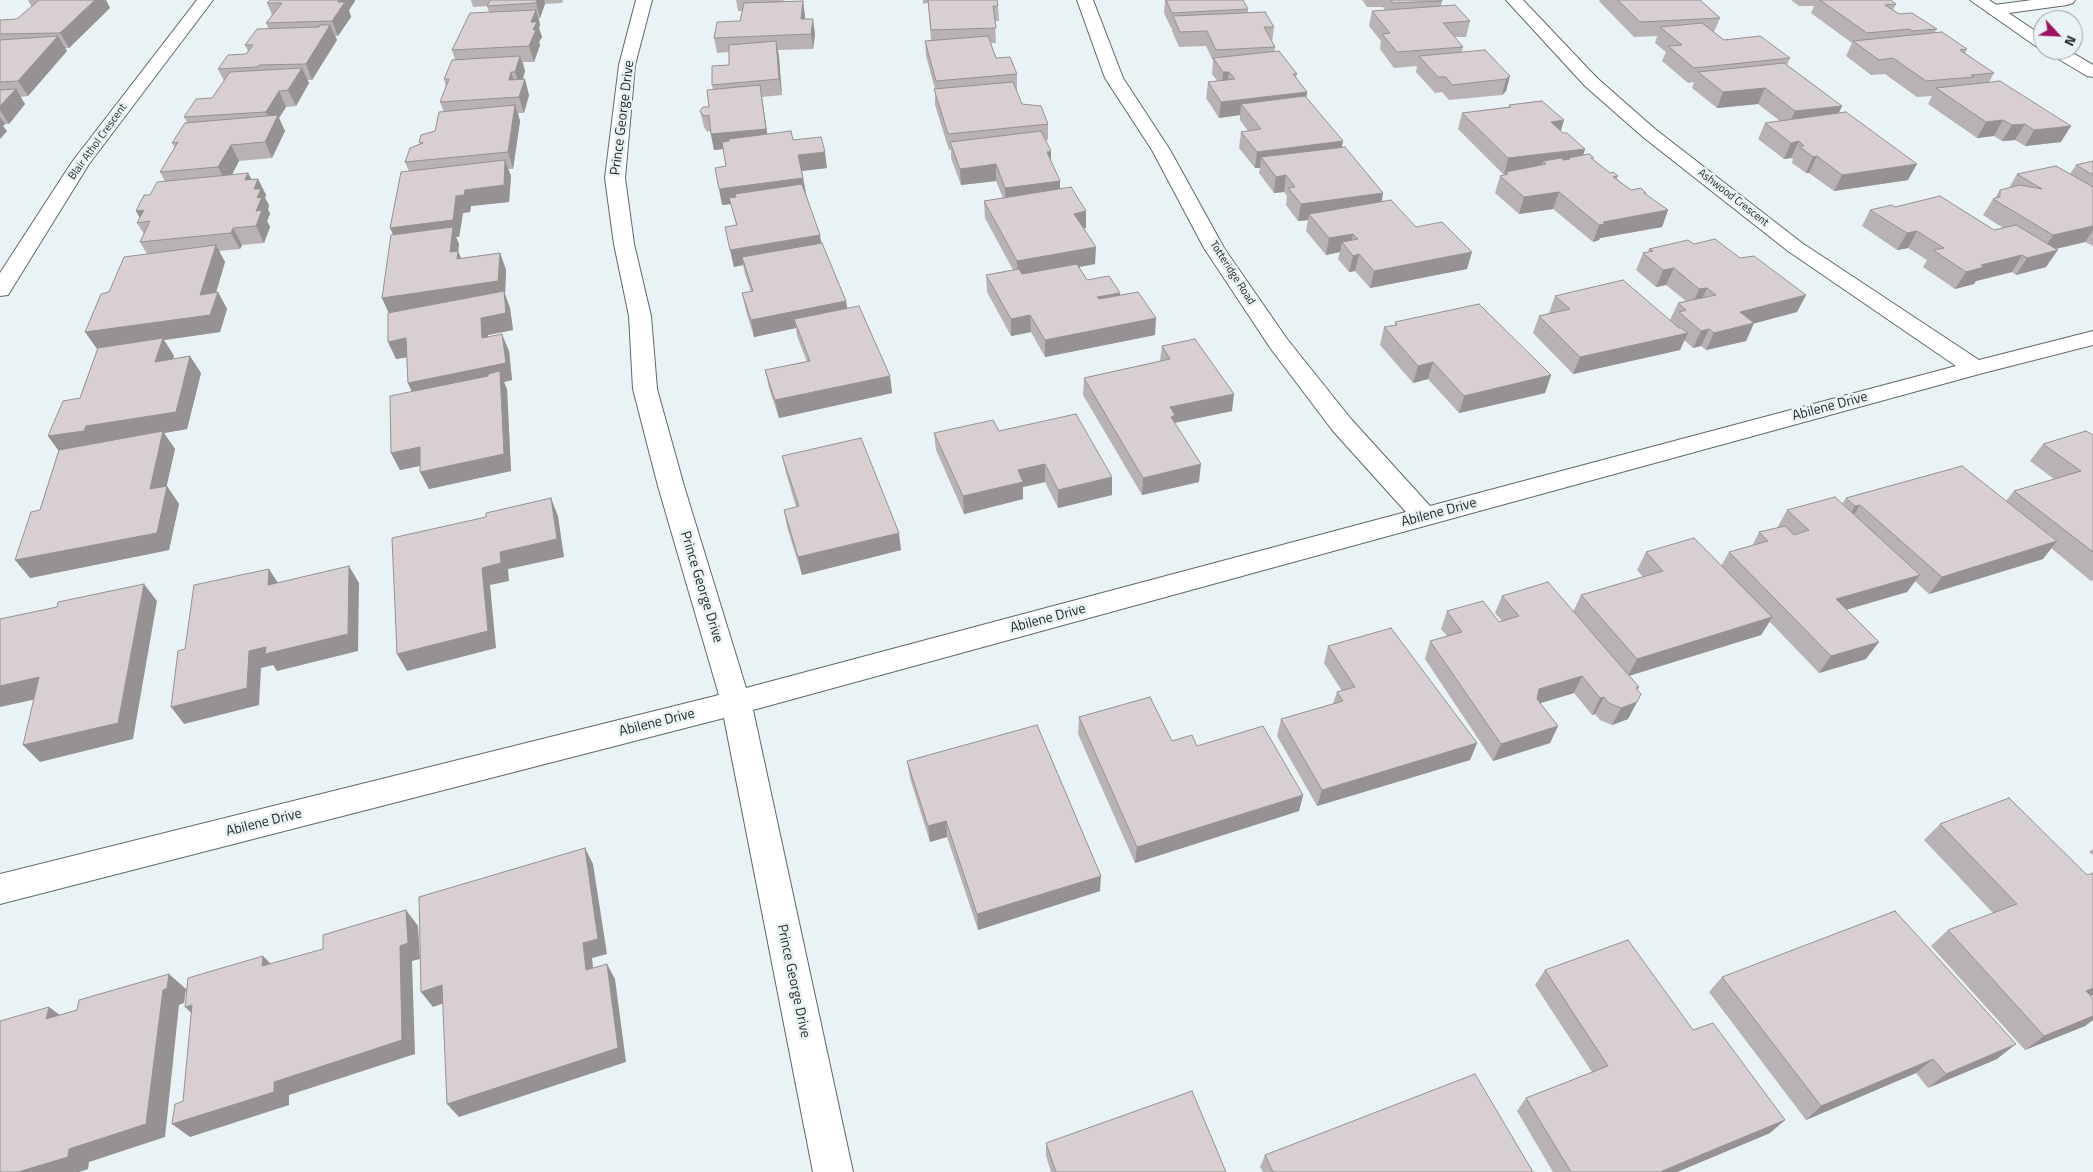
<!DOCTYPE html>
<style>
body{margin:0}
#map{position:relative;width:2093px;height:1172px;overflow:hidden;background:#e9f2f4;font-family:"Titillium Web",sans-serif}
canvas{display:block}
.north{position:absolute;left:2033px;top:10px;width:50px;height:50px;box-sizing:border-box;background:#e9f2f4;border:1px solid #9ba2a4;border-radius:50%;rotate:115deg;font-size:14px;font-weight:700;line-height:20px;text-align:center;color:#272a2b}
.north::after{content:'';display:block;margin:auto;width:18px;height:22px;background:#a1135c;clip-path:polygon(50% 0,100% 100%,50% 72%,0 100%)}
</style>
<div id="map">
<canvas width="2093" height="1172"></canvas>
<div class="north">N</div>
</div>
<script>
const ctx = document.querySelector('canvas').getContext('2d');
ctx.lineJoin = 'round';
const toPath = rows => new Path2D(rows.map(r => 'M' + r).join(''));
function trace(path, color, width, dash) { ctx.strokeStyle = color; ctx.lineWidth = width; ctx.lineCap = dash ? 'butt' : 'round'; ctx.setLineDash(dash || []); ctx.stroke(path); }
function fill(path, color) { ctx.fillStyle = color; ctx.fill(path, 'evenodd'); }
function label(font, color, halo, rows, align = 'center') {
  ctx.font = font + ' "Titillium Web",sans-serif'; ctx.lineWidth = 5; ctx.setLineDash([]); ctx.textBaseline = 'middle'; ctx.strokeStyle = halo; ctx.fillStyle = color; for (const [text, x, y, turn = 0] of rows) {
    ctx.save(); ctx.translate(x, y); ctx.rotate((+turn || 0) * Math.PI / 180); ctx.textAlign = isNaN(turn) ? turn : align; if (halo) ctx.strokeText(text, 0, 0); ctx.fillText(text, 0, 0); ctx.restore();
  }
}
const minor = toPath([
 [197,0,213,0,89,164,8,295,0,296,0,273,72,162,197,0],
 [636,0,652,0,635,65,625,178,634,244,651,316,657,389,684,486,746,688,1406,512,1333,431,1271,349,1204,248,1152,150,1105,78,1077,0,1093,0,1123,78,1170,150,1224,248,1287,339,1351,419,1430,506,1956,366,1788,251,1643,137,1585,86,1506,0,1523,0,1597,78,1655,129,1802,243,1979,360,2093,331,2093,345,1983,373,753,710,853,1172,813,1172,724,718,0,904,0,874,719,695,658,486,633,389,629,316,614,244,605,178,619,65,636,0],
 [2032,0,2075,0,2073,3,2067,5,1994,15,1988,13,1986,10,1988,7,1994,5,2032,0]
]);
const tertiary = toPath([
 [1970,0,1989,0,2043,36,2043,48,2037,47,1970,0],
 [2048,50,2068,50,2093,65,2093,77,2087,76,2050,54,2048,50]
]);
const wall = toPath([
 [28,0,106,0,110,8,69,48,65,48,67,51,28,96,20,97,25,104,9,124,5,124,3,126,7,131,0,139,0,20,17,19,32,6,31,6],
 [270,0,355,0,355,1,349,10,351,17,338,36,335,36,337,40,312,80,308,80,309,83,296,106,286,107,279,118,285,131,272,158,239,161,232,175,248,173,252,180,258,179,266,195,265,198,269,205,268,209,270,214,267,221,270,227,264,243,242,245,240,249,219,251,225,262,216,293,218,292,227,309,220,332,164,340,174,356,173,359,201,373,187,429,164,433,175,449,166,486,179,504,169,550,30,578,40,510,59,450,48,436,80,398,98,349,97,349,109,292,147,254,140,242,144,234,137,223,140,217,136,211,150,195,165,181,160,172,175,148,172,143,187,122,184,117,212,98,224,81,218,69,246,54,248,51,245,45,269,29,266,23,272,15,267,3],
 [471,0,563,0,562,3,545,4,540,18,539,18,540,25,539,28,542,37,539,42,540,45,534,62,523,62,525,71,523,79,529,95,524,113,518,113,520,121,513,169,508,169,511,176,509,202,471,206,470,212,463,213,459,237,456,237,459,244,458,251,461,258,500,253,506,270,505,294,510,308,513,330,488,335,488,337,509,351,512,380,504,382,507,389,511,471,429,489,420,472,420,466,400,470,391,453,412,392,408,383,407,357,396,359,388,312,382,298,394,235,390,228,409,171,405,162,420,144,419,142,435,131,444,112,440,102,446,87,444,79,455,59,452,50,489,12,487,6,473,7],
 [736,0,784,0,783,1,803,1,805,16,805,19,815,34,813,49,778,50,782,95,762,97,767,134,793,140,827,168,802,171,806,194,821,243,846,301,847,308,890,376,892,393,779,418,769,388,765,370,807,362,797,336,796,328,754,337,746,311,742,293,751,292,745,274,743,265,734,267,725,227,736,225,731,204,722,205,726,166,723,149,714,150,710,131,707,132,704,127,700,111,709,107,713,90,712,85,729,65,729,52,717,53,714,38,740,21,742,11,738,11],
 [923,0,997,0,998,6,999,21,995,21,996,43,991,43,996,58,1017,74,1017,90,1016,90,1022,104,1048,124,1048,140,1046,140,1051,161,1060,189,1086,211,1086,228,1084,228,1095,264,1079,267,1087,280,1120,293,1120,295,1155,335,1045,357,1031,332,1011,336,987,292,986,275,1013,270,985,218,984,201,1003,198,996,181,961,185,951,158,951,150,949,150,935,105,935,89,926,56,925,41,931,40,928,3,923,4],
 [1165,0,1243,0,1248,9,1248,12,1274,27,1272,42,1275,47,1274,52,1297,74,1296,77,1307,92,1306,98,1342,147,1383,193,1382,201,1416,227,1467,269,1370,288,1355,271,1349,272,1338,259,1340,252,1326,255,1306,231,1308,220,1298,221,1286,205,1287,196,1284,192,1274,193,1259,173,1260,168,1255,168,1239,148,1241,132,1248,131,1240,120,1240,115,1219,118,1206,98,1208,82,1217,81,1212,74,1213,61,1206,46,1179,47,1172,31,1172,28,1171,28,1164,13],
 [1362,0,1442,0,1442,1,1441,6,1470,21,1466,37,1454,37,1463,47,1462,52,1510,76,1506,91,1502,95,1449,100,1442,92,1435,93,1416,72,1417,66,1394,68,1380,49,1381,41,1369,26,1372,11,1385,10,1383,7,1367,7],
 [1600,0,1700,0,1720,18,1714,32,1724,40,1790,58,1787,65,1842,106,1839,113,1908,180,1834,191,1809,173,1806,173,1792,163,1793,159,1791,158,1784,159,1758,139,1765,123,1780,121,1758,104,1717,108,1692,88,1694,82,1688,83,1662,61,1666,52,1655,43,1657,36,1634,37,1599,1],
 [1791,0,1891,0,1896,4,1893,10,1899,14,1937,29,1934,33,1967,49,1965,53,1994,73,1989,82,2061,142,2025,146,2015,140,2002,141,1994,136,1977,138,1928,104,1932,96,1917,97,1885,74,1871,75,1846,56,1852,43,1811,13,1814,6,1799,6],
 [1509,105,1564,120,1561,131,1585,149,1583,155,1594,160,1610,173,1618,176,1617,179,1631,190,1646,193,1646,195,1668,210,1662,227,1600,238,1599,240,1593,242,1553,209,1519,214,1495,193,1500,176,1505,175,1505,174,1504,175,1458,129,1462,113,1509,107],
 [2093,161,2093,246,2085,242,2056,249,2046,267,2016,275,2012,272,1976,281,1974,284,1955,289,1923,267,1927,260,1908,248,1897,250,1862,226,1870,210,1895,207,1994,230,2003,228,1983,215,1993,199,1995,198,2000,190,2009,188,2017,174,2070,174,2076,165],
 [1694,244,1740,258,1806,295,1797,312,1754,323,1746,341,1706,350,1701,346,1693,348,1684,340,1680,350,1573,374,1533,333,1539,316,1550,313,1549,313,1555,296,1674,324,1674,323,1670,320,1678,303,1686,301,1666,285,1656,287,1636,270,1643,253,1648,252,1649,249],
 [1395,322,1551,375,1545,393,1459,413,1428,379,1413,383,1380,345,1384,327,1395,325],
 [1162,346,1232,411,1174,423,1199,482,1142,495,1083,395,1084,378,1160,361],
 [999,431,1112,495,1058,508,1045,482,1023,487,1023,499,964,514,936,450,934,433],
 [2093,435,2093,580,2091,581,2051,548,2043,559,1929,594,1915,581,1907,592,1846,610,1866,659,1819,673,1770,622,1761,635,1629,676,1639,687,1638,690,1637,702,1628,719,1612,725,1600,720,1595,714,1592,715,1574,693,1540,703,1558,726,1550,743,1493,761,1425,659,1430,641,1447,636,1441,629,1447,611,1499,622,1502,621,1495,613,1502,596,1573,612,1581,595,1643,577,1637,570,1646,552,1721,566,1729,552,1752,546,1759,532,1777,528,1787,510,1842,504,1846,498,2006,501,2014,491,2054,479,2030,461,2043,444],
 [782,456,901,550,802,575,787,527,784,510,796,507,786,473],
 [1328,646,1477,743,1470,760,1317,806,1277,736,1281,719,1333,704,1337,692,1342,691,1324,663],
 [1079,717,1172,741,1197,746,1303,795,1299,811,1135,863,1078,734],
 [907,761,1100,891,978,930,947,837,930,842,910,778],
 [2009,798,2091,996,2085,1026,2025,1050,1931,946,1948,930,1993,913,1924,840,1940,824],
 [2093,849,2093,855,2089,852],
 [1545,970,1693,1030,1785,1120,1770,1133,1677,1172,1553,1172,1517,1111,1526,1098,1592,1072,1535,985],
 [1722,977,1997,1059,1928,1088,1916,1073,1806,1120,1709,992],
 [1046,1143,1226,1172,1051,1172,1046,1156],
 [1265,1155,1533,1172,1263,1172,1260,1167]
]);
const shadedWall = toPath([
 [95,0,106,0,110,8,69,48,60,33],
 [339,0,355,0,355,1,349,10,351,17,338,36,332,21],
 [537,0,544,0,545,4,540,18,536,3],
 [803,1,805,16,803,34,801,19],
 [536,10,540,25,539,28,542,37,539,42,540,45,534,62,529,46,531,22],
 [813,19,815,34,813,49,811,34],
 [330,25,337,40,312,80,306,64],
 [58,36,67,51,28,96,18,81],
 [776,41,779,56,782,95,779,79],
 [520,56,525,71,520,88,515,72],
 [302,68,309,83,296,106,288,90],
 [511,72,516,88,509,80],
 [1223,72,1229,72,1227,87,1222,88],
 [1510,76,1506,91,1502,95,1506,79],
 [525,79,529,95,524,113,519,97],
 [760,85,769,145,714,150,711,134],
 [1765,88,1758,104,1717,108,1723,92],
 [16,89,25,104,9,124,0,110,0,106],
 [279,91,286,107,279,118,285,131,272,158,265,142,273,126,266,112],
 [1307,92,1305,108,1241,104,1240,115,1219,118,1221,102],
 [515,105,520,121,513,169,508,152],
 [1842,106,1834,122,1788,127,1795,111],
 [0,117,5,124,3,126,7,131,0,139],
 [1564,120,1559,136,1551,122],
 [2003,120,1994,136,1977,138,1986,122],
 [2025,124,2015,140,2002,141,2012,125],
 [2071,126,2061,142,2025,146,2034,130],
 [1343,141,1340,157,1261,157,1260,168,1255,168,1257,152],
 [1799,141,1791,158,1784,159,1791,143],
 [231,145,239,161,227,184,218,167],
 [1585,149,1580,165,1568,158,1565,167,1546,164,1543,161,1540,170,1506,172,1505,174,1504,175,1508,158],
 [1051,151,1051,168,1047,152],
 [825,152,827,168,800,171,798,155],
 [1817,156,1809,173,1806,173,1813,157],
 [505,160,511,176,509,202,471,206,470,212,463,213,459,237,456,237,459,244,458,254,458,251,465,268,398,245,390,228,465,190],
 [996,164,996,181,961,185,960,169],
 [1917,164,1908,180,1834,191,1842,175],
 [248,173,255,186,258,179,266,195,265,198,269,205,268,209,270,214,267,221,270,227,264,243,256,226,256,211,245,180],
 [1286,175,1284,192,1274,193,1276,177],
 [803,178,806,194,729,198,731,204,722,205,719,189],
 [1060,181,1060,198,1006,205,1005,188],
 [1559,192,1553,209,1519,214,1524,197],
 [1383,193,1380,209,1309,214,1308,220,1298,221,1301,204],
 [144,210,142,222,136,211],
 [1668,210,1662,227,1600,238,1599,240,1593,242,1599,225,1603,222],
 [1086,211,1086,228,1074,230,1074,214],
 [2093,226,2093,230,2085,242,2042,252,2053,235],
 [233,228,242,245,240,249,231,233],
 [1917,231,1908,248,1897,250,1907,233],
 [1353,234,1350,250,1342,242,1340,252,1326,255,1329,238],
 [820,235,823,252,742,257,743,265,734,267,730,250],
 [216,245,225,262,210,312,200,295],
 [1096,247,1095,264,1018,278,1017,261],
 [2058,250,2046,267,2016,275,2027,258],
 [1472,252,1467,269,1370,288,1374,271],
 [500,253,506,270,505,294,510,308,513,330,488,335,489,355,390,315,382,298],
 [1359,254,1355,271,1349,272,1353,256],
 [2022,255,2012,272,1976,281,1974,284,1955,289,1966,272,1981,265],
 [1674,268,1666,285,1656,287,1663,270],
 [1707,288,1699,305,1692,306,1699,289],
 [218,292,227,309,220,332,164,340,174,356,166,379,155,362,162,340,97,349,85,332],
 [1120,293,1119,310,1097,314,1097,297],
 [1806,295,1797,312,1741,327,1754,323,1746,341,1706,350,1714,333,1740,312],
 [846,301,849,318,794,319,796,328,754,337,751,320],
 [1030,315,1031,332,1011,336,1011,319],
 [1156,318,1155,335,1045,357,1045,340],
 [1709,329,1701,346,1693,348,1701,331],
 [1688,333,1680,350,1573,374,1580,357],
 [502,334,509,351,512,380,504,382,507,389,511,471,429,489,420,472,504,454,416,400,408,383],
 [406,338,414,356,396,359,388,342],
 [190,356,201,373,187,429,164,433,175,449,162,507,61,454,48,436,86,426],
 [1433,362,1428,379,1413,383,1418,366],
 [1551,375,1545,393,1459,413,1464,396],
 [890,376,892,393,779,418,775,400],
 [1234,394,1232,411,1174,423,1169,435,1170,407],
 [420,447,428,464,400,470,391,453],
 [1045,464,1045,482,1023,487,1023,499,964,514,963,496,1018,470],
 [1201,464,1199,482,1142,495,1143,478],
 [1112,477,1112,495,1058,508,1058,490],
 [167,486,179,504,169,550,30,578,15,560],
 [551,498,558,516,564,557,508,569,509,581,490,585,496,648,407,671,397,654,482,568,500,552],
 [1860,505,1849,523,1844,524,1855,506],
 [899,533,901,550,802,575,798,557],
 [2057,541,2043,559,1929,594,1942,577],
 [349,566,359,583,358,651,277,671,273,665,261,668,259,705,184,724,171,707,249,651],
 [269,569,280,586,268,585],
 [1920,575,1907,592,1824,616,1836,599],
 [144,584,157,601,133,739,40,762,23,745],
 [1772,617,1761,635,1628,676,1637,659],
 [1879,642,1866,659,1819,673,1831,656],
 [1582,676,1574,693,1531,706,1539,689],
 [39,677,55,695,0,707,0,686],
 [1604,697,1595,714,1592,715,1600,698],
 [1637,702,1628,719,1612,725,1621,708],
 [1558,726,1550,743,1493,761,1501,744],
 [1477,743,1470,760,1317,806,1322,790],
 [1303,795,1299,811,1135,863,1137,847],
 [946,821,947,837,930,842,928,826],
 [585,848,593,864,607,954,592,958,595,985,586,970,583,943],
 [1101,876,1100,891,978,930,977,914],
 [406,910,418,926,420,959,412,961,415,1054,289,1095,289,1105,190,1137,172,1124,274,1082,400,946],
 [263,956,278,971,262,966],
 [607,964,615,979,626,1062,459,1117,447,1104],
 [169,974,186,989,184,1003,179,1005,165,1137,89,1162,88,1169,79,1172,18,1172,69,1149,163,990],
 [442,985,453,1000,433,1007,421,992],
 [2093,988,2093,995,2066,1006,2086,991],
 [192,1005,201,1022,185,1007],
 [49,1007,68,1021,46,1019],
 [2093,1016,2093,1020,2085,1026,2025,1050,2044,1036],
 [2016,1044,1997,1059,1928,1088,1946,1074],
 [1933,1059,1916,1073,1806,1120,1821,1106],
 [1785,1120,1770,1133,1677,1172,1661,1172]
]);
const building = toPath([
 [39,0,95,0,60,33,0,34,0,20,17,19,39,0],
 [270,0,339,0,338,2,345,2,332,21,266,23,282,3,267,3,270,0],
 [490,0,537,0,536,3,487,6,490,0],
 [928,0,997,0,998,6,993,6,996,28,931,30,928,0],
 [1166,0,1243,0,1248,9,1172,13,1166,0],
 [1391,0,1442,0,1442,1,1393,3,1391,0],
 [1618,0,1700,0,1720,18,1640,22,1618,0],
 [1820,0,1891,0,1896,4,1885,5,1899,14,1912,13,1937,29,1912,31,1910,29,1867,33,1820,0],
 [803,1,801,19,813,19,811,34,714,38,717,22,740,21,744,3,803,1],
 [1455,5,1470,21,1443,23,1463,47,1397,52,1382,34,1390,33,1372,11,1455,5],
 [536,10,531,22,537,22,533,30,536,30,529,46,452,50,470,13,536,10],
 [1265,12,1274,27,1264,27,1275,47,1216,50,1207,31,1180,32,1173,16,1265,12],
 [1702,23,1724,40,1760,36,1790,58,1694,68,1668,46,1682,45,1660,27,1702,23],
 [320,25,330,25,306,64,259,65,257,67,218,69,228,55,246,54,253,45,245,45,257,29,319,27,320,25],
 [1942,32,1967,49,1960,50,1994,73,1971,75,1974,77,1926,81,1893,58,1879,60,1853,41,1942,32],
 [58,36,18,81,0,82,0,40,58,36],
 [988,36,996,58,1010,57,1017,74,936,81,925,41,988,36],
 [776,41,779,79,712,85,712,66,729,65,729,45,776,41],
 [1485,50,1510,76,1506,79,1452,85,1446,77,1438,77,1419,56,1485,50],
 [1279,51,1297,74,1293,74,1307,92,1221,102,1208,82,1235,79,1229,72,1223,72,1213,58,1279,51],
 [520,56,515,72,511,72,509,80,525,79,519,97,440,102,449,79,444,79,452,60,520,56],
 [1784,63,1842,106,1795,111,1765,88,1723,92,1698,72,1784,63],
 [302,68,288,90,279,91,266,112,184,117,196,99,212,98,230,72,302,68],
 [2000,81,2071,126,2034,130,2025,124,2012,125,2003,120,1986,122,1936,88,2000,81],
 [1013,82,1022,104,1041,106,1048,124,948,134,934,89,1013,82],
 [760,85,766,129,711,134,709,115,704,116,700,111,703,107,709,107,707,90,760,85],
 [16,89,0,106,0,90,16,89],
 [1305,96,1343,141,1257,152,1241,132,1261,129,1241,104,1305,96],
 [1542,101,1564,120,1551,122,1563,133,1567,133,1585,149,1508,158,1462,113,1511,107,1509,105,1542,101],
 [515,105,508,152,405,162,410,148,423,143,419,142,421,135,435,131,439,112,515,105],
 [1846,112,1917,164,1842,175,1817,156,1813,157,1799,146,1804,146,1799,141,1791,143,1765,123,1846,112],
 [278,115,265,142,231,145,218,167,160,172,178,142,172,143,185,123,278,115],
 [791,131,793,140,821,137,825,152,798,155,803,178,719,189,715,168,726,166,722,142,729,141,729,139,791,131],
 [1041,131,1051,151,1047,152,1060,181,1005,188,996,164,960,169,950,142,1041,131],
 [1345,147,1383,193,1301,204,1288,188,1295,187,1286,175,1276,177,1261,157,1345,147],
 [1589,154,1594,158,1591,158,1610,173,1613,172,1618,176,1613,177,1631,190,1641,188,1646,193,1644,193,1668,210,1603,222,1605,224,1599,225,1559,192,1524,197,1500,176,1508,174,1506,172,1546,164,1543,161,1561,158,1564,160,1570,159,1568,158,1589,154],
 [505,160,504,185,465,190,464,195,456,196,453,220,390,228,401,172,505,160],
 [2093,161,2093,175,2076,165,2093,161],
 [2056,166,2093,187,2093,226,2053,235,1993,199,2000,197,2000,190,2020,185,2042,189,2017,174,2056,166],
 [248,173,245,180,258,179,254,189,261,189,257,198,262,197,256,211,262,210,256,226,233,228,231,233,140,242,150,221,137,223,144,210,136,211,144,195,150,195,157,182,248,173],
 [802,184,820,235,730,250,725,227,737,225,729,198,736,197,735,194,802,184],
 [1071,187,1086,211,1074,214,1096,247,1017,261,984,201,1071,187],
 [1940,196,1994,230,2016,225,2058,250,2027,258,2022,255,1981,265,1984,267,1966,272,1933,250,1944,248,1917,231,1907,233,1870,210,1892,205,1895,207,1940,196],
 [1391,200,1416,227,1442,222,1472,252,1374,271,1359,254,1353,256,1342,242,1358,239,1353,234,1329,238,1309,214,1391,200],
 [453,227,450,252,458,251,457,259,500,253,498,281,382,298,391,235,453,227],
 [1715,239,1740,258,1754,256,1806,295,1740,312,1754,323,1714,333,1709,329,1701,331,1679,312,1686,310,1678,303,1716,295,1707,288,1699,289,1674,268,1663,270,1643,253,1653,251,1649,249,1688,240,1694,244,1715,239],
 [822,243,846,301,751,320,742,293,753,291,742,257,822,243],
 [216,245,200,295,218,292,210,315,85,332,101,294,109,292,124,257,216,245],
 [1077,264,1087,280,1109,276,1120,293,1097,297,1099,299,1138,292,1156,318,1045,340,1030,315,1011,319,986,275,1019,269,1022,274,1077,264],
 [1623,280,1679,328,1681,328,1688,333,1580,357,1539,316,1570,309,1555,296,1623,280],
 [504,291,506,313,481,318,482,338,502,334,506,363,408,383,406,338,388,342,388,313,504,291],
 [1479,304,1551,375,1464,396,1433,362,1418,366,1384,327,1397,325,1395,322,1479,304],
 [859,306,890,376,775,400,765,370,810,361,794,319,859,306],
 [163,338,155,362,190,356,176,412,86,426,84,431,48,436,63,401,80,398,98,348,163,338],
 [1195,339,1234,394,1170,407,1175,415,1171,417,1201,464,1143,478,1084,378,1170,359,1162,346,1195,339],
 [500,371,504,454,420,472,420,447,391,453,390,396,488,376,488,374,500,371],
 [1076,414,1112,477,1058,490,1045,464,1018,470,1023,482,963,496,934,433,993,420,999,431,1076,414],
 [163,431,150,489,167,486,157,533,15,560,31,512,40,510,59,450,163,431],
 [2086,431,2093,435,2093,552,2014,491,2081,471,2043,444,2086,431],
 [861,438,899,533,798,557,784,510,799,506,782,456,861,438],
 [1962,466,2057,541,1942,577,1860,505,1855,506,1846,498,1962,466],
 [1835,497,1920,575,1836,599,1879,642,1831,656,1729,552,1768,541,1759,532,1785,526,1794,535,1809,530,1787,510,1835,497],
 [551,498,557,539,500,552,501,563,482,568,488,631,397,654,392,538,486,517,486,513,551,498],
 [1694,538,1772,617,1637,659,1581,595,1663,571,1646,552,1694,538],
 [349,566,348,634,265,654,266,647,249,651,247,688,171,707,178,651,185,649,194,585,269,569,268,585,349,566],
 [1548,582,1639,687,1636,688,1641,694,1637,702,1621,708,1609,703,1604,697,1600,698,1582,676,1539,689,1537,699,1558,726,1501,744,1430,641,1462,632,1447,611,1483,601,1499,622,1519,616,1502,596,1548,582],
 [144,584,118,723,23,745,39,677,0,686,0,619,57,607,58,602,144,584],
 [1391,628,1477,743,1322,790,1281,719,1343,701,1337,692,1355,687,1328,646,1391,628],
 [1150,697,1172,741,1192,735,1197,746,1263,726,1303,795,1137,847,1079,717,1150,697],
 [1037,725,1101,876,977,914,946,821,928,826,907,761,1037,725],
 [2009,798,2087,875,2093,873,2093,988,2086,991,2093,998,2093,1016,2044,1036,1948,930,2017,904,1940,824,2009,798],
 [585,848,598,939,583,943,586,970,607,964,618,1048,447,1104,442,985,421,992,419,897,585,848],
 [406,910,408,943,400,946,402,1040,274,1082,274,1092,172,1124,175,1104,183,1101,192,1005,185,1007,188,978,263,956,262,966,323,949,323,935,406,910],
 [1895,911,2016,1044,1946,1074,1933,1059,1821,1106,1722,977,1895,911],
 [1628,940,1693,1030,1713,1023,1785,1120,1662,1171,1663,1172,1571,1172,1526,1098,1608,1066,1545,970,1628,940],
 [169,974,167,988,163,990,146,1124,69,1149,68,1157,18,1172,0,1172,0,1021,49,1007,46,1019,77,1010,79,1000,169,974],
 [1475,1074,1533,1172,1273,1172,1265,1155,1475,1074],
 [1192,1091,1226,1172,1056,1172,1046,1143,1192,1091]
]);
const farStreetnames = [
 ["Blair Athol Crescent",98,142,-54],
 ["Ashwood Crescent",1733,198,38],
 ["Totteridge Road",1232,273,57]
];
const streetNames = [
 ["Prince George Drive",623,118,-83],
 ["Abilene Drive",1830,407,-15],
 ["Abilene Drive",1439,513,-15],
 ["Prince George Drive",701,587,73],
 ["Abilene Drive",1048,619,-15],
 ["Abilene Drive",657,723,-14],
 ["Abilene Drive",264,823,-14],
 ["Prince George Drive",793,981,78]
];
trace(minor, '#61686a', 2);
trace(tertiary, '#61686a', 2);
fill(minor, '#fff');
fill(tertiary, '#fff');
fill(wall, '#b9b2b4');
fill(shadedWall, '#969192');
fill(building, '#d7cfd1');
trace(building, '#969192', 1);
label('11px', '#272a2b', '#e9f2f4', farStreetnames);
label('14px', '#272a2b', '#e9f2f4', streetNames);
</script>
